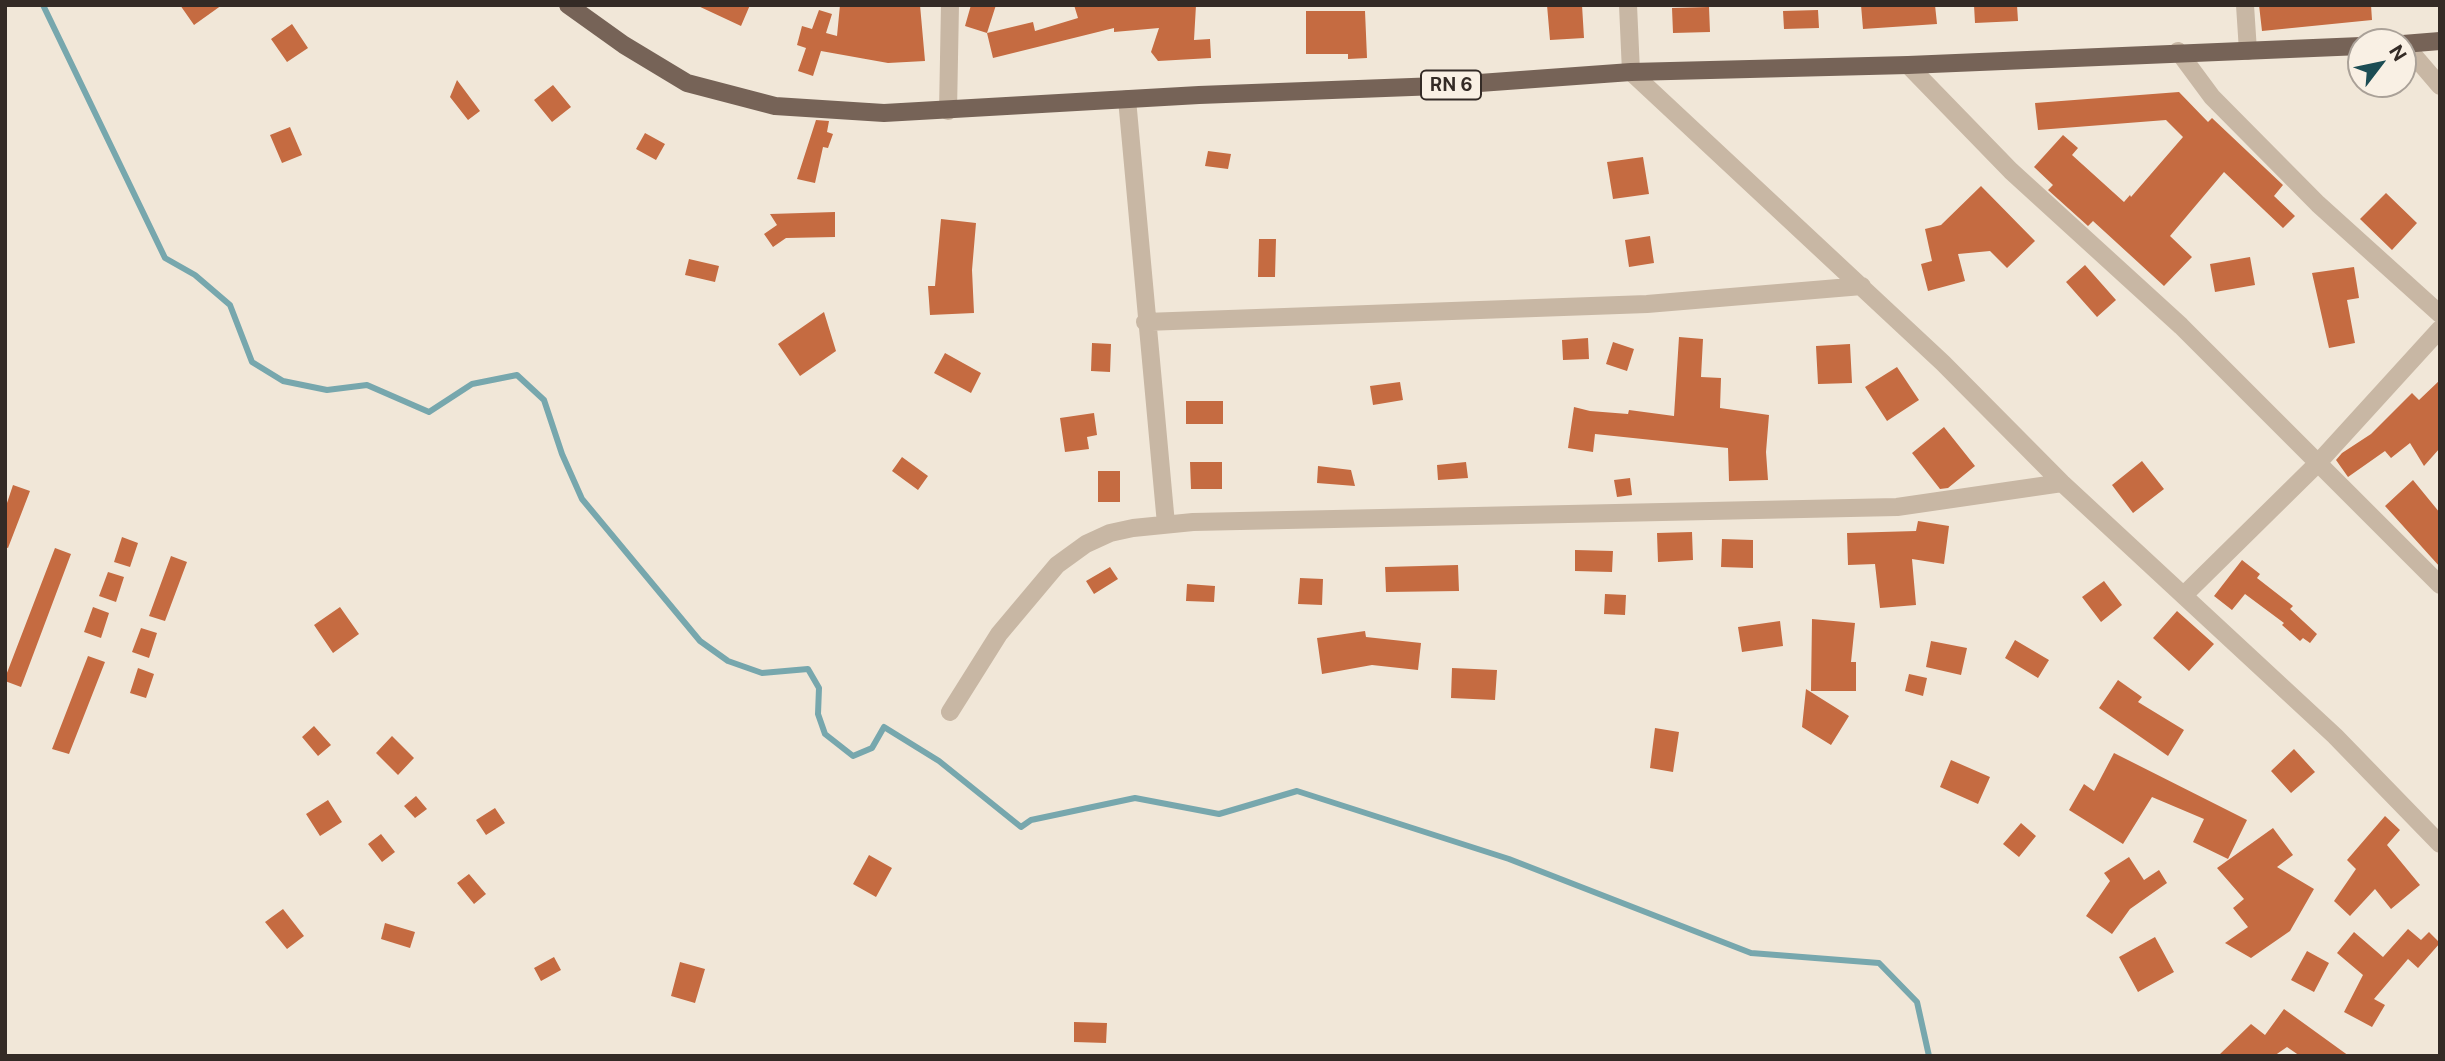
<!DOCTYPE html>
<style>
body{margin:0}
#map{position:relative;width:2445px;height:1061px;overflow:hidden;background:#f1e7d8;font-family:"Public Sans",sans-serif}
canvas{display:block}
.frame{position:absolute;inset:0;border:7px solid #342b26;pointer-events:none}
.north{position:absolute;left:2347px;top:28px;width:70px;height:70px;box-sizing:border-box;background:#f9f0e4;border:2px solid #aaa198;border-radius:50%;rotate:58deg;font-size:19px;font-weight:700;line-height:28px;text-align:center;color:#342b26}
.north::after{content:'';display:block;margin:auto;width:24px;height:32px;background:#1c4d54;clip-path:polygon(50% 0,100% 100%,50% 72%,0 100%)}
</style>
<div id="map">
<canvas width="2445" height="1061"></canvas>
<div class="frame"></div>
<div class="north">N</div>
</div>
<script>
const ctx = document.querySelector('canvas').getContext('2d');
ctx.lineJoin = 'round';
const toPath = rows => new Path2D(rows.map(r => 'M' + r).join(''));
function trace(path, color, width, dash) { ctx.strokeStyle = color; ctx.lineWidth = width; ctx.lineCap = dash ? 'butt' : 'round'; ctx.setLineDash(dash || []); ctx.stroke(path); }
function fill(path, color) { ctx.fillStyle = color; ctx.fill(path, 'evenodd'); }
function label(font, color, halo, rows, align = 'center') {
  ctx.font = font + ' "Public Sans",sans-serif'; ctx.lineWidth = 5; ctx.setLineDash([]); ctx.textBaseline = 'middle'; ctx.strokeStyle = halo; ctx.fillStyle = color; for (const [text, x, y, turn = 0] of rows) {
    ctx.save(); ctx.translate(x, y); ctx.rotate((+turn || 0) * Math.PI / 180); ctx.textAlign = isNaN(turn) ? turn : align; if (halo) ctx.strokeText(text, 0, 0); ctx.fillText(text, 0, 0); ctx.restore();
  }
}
const stream = toPath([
 [43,5,165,258,195,275,230,305,252,362,283,381,327,390,367,385,429,412,472,384,517,375,544,400,562,454,582,499,700,641,728,661,762,673,808,669,819,688,818,714,825,734,853,756,872,748,884,727,939,761,1021,827,1031,820,1135,798,1219,814,1297,791,1509,859,1751,953,1879,963,1917,1002,1929,1056]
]);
const building = toPath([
 [180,5,222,5,194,25],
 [696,5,750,5,741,26],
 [840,5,920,5,925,61,888,63,821,51,813,76,798,71,806,48,797,45,802,26,812,29,819,10,832,14,826,33,837,36],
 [971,5,996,5,987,33,965,26],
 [1074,5,1196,5,1194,40,1210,39,1211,58,1158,61,1151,52,1159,28,1114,32,1114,28,993,58,987,33,1033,22,1035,31,1078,18],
 [1547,5,1582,5,1584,38,1550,40],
 [1861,5,1935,5,1937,24,1863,29],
 [1974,5,2017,5,2018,21,1975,23],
 [2259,5,2371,5,2372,20,2262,31],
 [1709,7,1710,32,1673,33,1672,8],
 [1818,10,1819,28,1784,29,1783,11],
 [1306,11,1365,11,1367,58,1348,59,1348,54,1306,54],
 [292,24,308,48,287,62,271,39],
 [457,80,480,111,468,120,450,97],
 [553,85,571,107,552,122,534,100],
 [2179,92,2208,122,2212,118,2283,185,2274,196,2295,216,2283,228,2224,172,2170,236,2192,257,2164,286,2093,221,2088,226,2048,190,2053,185,2034,167,2063,135,2078,148,2072,155,2124,202,2130,195,2131,197,2183,137,2166,120,2038,130,2035,103],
 [816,120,829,121,827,132,833,134,828,148,823,147,815,183,797,179],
 [290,127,302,155,282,163,270,135],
 [645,133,665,144,656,160,636,149],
 [1208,151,1231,154,1228,169,1205,166],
 [1643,157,1649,194,1613,199,1607,162],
 [1981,186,2035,241,2007,268,1990,251,1958,254,1965,281,1928,291,1921,264,1932,261,1925,229,1941,225],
 [2386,193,2417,223,2392,250,2360,219],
 [835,212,835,237,786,238,773,247,764,234,777,225,770,214],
 [941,219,976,223,972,270,974,313,930,315,928,286,935,286],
 [1650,236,1654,263,1629,267,1625,240],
 [1259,239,1276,239,1275,277,1258,277],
 [2250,257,2255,285,2215,292,2210,264],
 [689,259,719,266,715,282,685,275],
 [2085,265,2116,300,2097,317,2066,282],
 [2354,267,2359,298,2347,300,2355,343,2329,348,2312,273],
 [824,312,836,351,800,376,778,344],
 [1679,337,1703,339,1701,377,1721,378,1720,408,1769,415,1766,452,1768,480,1729,481,1728,448,1595,434,1593,452,1568,448,1574,407,1590,411,1628,414,1629,410,1674,416],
 [1588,338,1589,359,1563,360,1562,340],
 [1613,342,1634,349,1627,371,1606,364],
 [1092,343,1111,344,1110,372,1091,371],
 [1850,344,1852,383,1818,384,1816,346],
 [945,353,981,373,971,393,934,373],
 [1897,367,1919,400,1887,421,1865,387],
 [2440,380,2440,448,2424,466,2410,443,2391,458,2385,451,2348,477,2336,460,2342,453,2371,434,2412,393,2419,400],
 [1400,382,1403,400,1373,405,1370,386],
 [1186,401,1223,401,1223,424,1186,424],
 [1094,413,1097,435,1087,437,1089,449,1065,452,1060,418],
 [1944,427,1975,466,1948,488,1940,489,1912,453],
 [902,457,928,476,918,490,892,471],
 [2142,461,2164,489,2133,513,2112,485],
 [1190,462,1222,462,1222,489,1191,489],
 [1466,462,1468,478,1438,480,1437,465],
 [1318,466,1351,470,1355,486,1317,483],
 [1098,471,1120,471,1120,502,1098,502],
 [1630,478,1632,495,1617,497,1614,480],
 [2413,480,2440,513,2440,567,2385,506],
 [13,485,30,491,8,548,5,547,5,509],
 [1918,521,1949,526,1944,564,1912,559,1916,605,1880,608,1875,564,1848,565,1847,533,1916,531],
 [1692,532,1693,560,1658,562,1657,533],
 [122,537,138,543,130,567,114,562],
 [1722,539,1753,540,1753,568,1721,567],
 [55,548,71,554,21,687,5,681,5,678],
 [1575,550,1613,551,1612,572,1575,571],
 [171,556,187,562,165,621,149,616],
 [2242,560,2260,574,2257,578,2293,606,2290,609,2317,634,2310,643,2303,638,2300,641,2282,625,2284,623,2245,594,2232,610,2214,596],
 [1458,565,1459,591,1386,592,1385,567],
 [1110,567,1118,579,1094,594,1086,581],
 [108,572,124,577,116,602,99,596],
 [1300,578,1323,579,1322,605,1298,604],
 [2104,581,2122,605,2101,622,2082,597],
 [1187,584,1215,586,1214,602,1186,601],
 [1605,594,1626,595,1625,615,1604,614],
 [93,607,109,613,101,638,84,632],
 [340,607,359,634,333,653,314,625],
 [2177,611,2214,644,2189,671,2153,638],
 [1812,619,1855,623,1851,662,1856,662,1856,691,1811,691],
 [1780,621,1783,646,1742,652,1738,627],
 [141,628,157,633,149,658,132,652],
 [1365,631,1366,637,1421,643,1418,670,1372,665,1322,674,1317,638],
 [2015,640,2049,660,2038,678,2005,658],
 [1931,641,1967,648,1961,675,1926,667],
 [88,656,105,662,69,754,52,749],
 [138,668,154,674,146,698,130,693],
 [1452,668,1497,670,1495,700,1451,698],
 [1909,674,1927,678,1923,696,1905,691],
 [2118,680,2142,697,2138,702,2184,730,2168,756,2099,708],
 [1806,689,1849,716,1831,745,1802,727],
 [314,726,331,745,318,756,302,737],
 [1655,728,1679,732,1673,772,1650,768],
 [392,736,414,758,398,775,376,753],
 [2294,749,2315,772,2291,793,2271,771],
 [2114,753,2247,820,2228,859,2193,842,2204,819,2152,797,2123,844,2069,810,2084,784,2094,791],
 [1951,760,1990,777,1978,804,1940,787],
 [416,796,427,809,415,818,404,806],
 [328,800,342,822,320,836,306,814],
 [495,808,505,823,486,835,476,820],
 [2385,816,2400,830,2387,845,2420,885,2391,909,2375,889,2350,916,2334,901,2356,869,2347,860],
 [2021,823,2036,836,2019,857,2003,844],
 [2273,828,2293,855,2277,867,2314,889,2290,931,2251,958,2225,943,2248,927,2233,908,2244,899,2217,868],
 [381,834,395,852,382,862,368,844],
 [869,855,892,868,876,897,853,884],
 [2129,857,2144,880,2159,870,2167,883,2130,909,2112,934,2086,916,2110,881,2104,873],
 [469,874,486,894,474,904,457,883],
 [283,909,304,936,287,949,265,922],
 [385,923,415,932,410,948,381,939],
 [2408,929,2421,940,2429,932,2440,943,2418,968,2408,959,2374,999,2385,1005,2372,1027,2344,1012,2363,975,2337,953,2354,932,2383,957],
 [2155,937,2174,972,2138,992,2119,957],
 [2307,951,2329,963,2314,992,2291,980],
 [554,957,561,970,541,981,534,968],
 [680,962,705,969,695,1003,671,996],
 [2284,1009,2349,1056,2300,1056,2287,1047,2274,1056,2218,1056,2251,1024,2265,1035],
 [1074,1022,1107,1023,1106,1043,1074,1042]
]);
const minor = toPath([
 [1628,5,1631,72,1943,363,2062,483,2335,736,2440,844],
 [2245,5,2248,51],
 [2404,44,2440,86],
 [2178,51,2212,97,2318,204,2440,314],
 [1908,65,2011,171,2181,326,2440,585],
 [1127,99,1166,524],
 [948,111,950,5],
 [1145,322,1647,304,1862,286],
 [2184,595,2317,464,2440,329],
 [950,712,999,634,1057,565,1086,544,1110,533,1133,528,1193,522,1897,507,2062,483]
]);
const major = toPath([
 [568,5,624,45,687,83,775,106,884,113,1199,95,1438,86,1631,72,1908,65,2361,46],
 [2403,44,2440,41]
]);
const shields = [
 [1451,85,60]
];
const shieldNames = [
 ["RN 6",1451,85]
];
trace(stream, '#77a7ad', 6);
fill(building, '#c56b41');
trace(minor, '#c8b7a4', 18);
trace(major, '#766357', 18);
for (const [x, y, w] of shields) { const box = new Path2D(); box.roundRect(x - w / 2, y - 14.5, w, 29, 5); ctx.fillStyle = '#f9f0e4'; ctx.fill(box); trace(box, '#342b26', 2); }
label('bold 18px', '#342b26', null, shieldNames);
</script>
